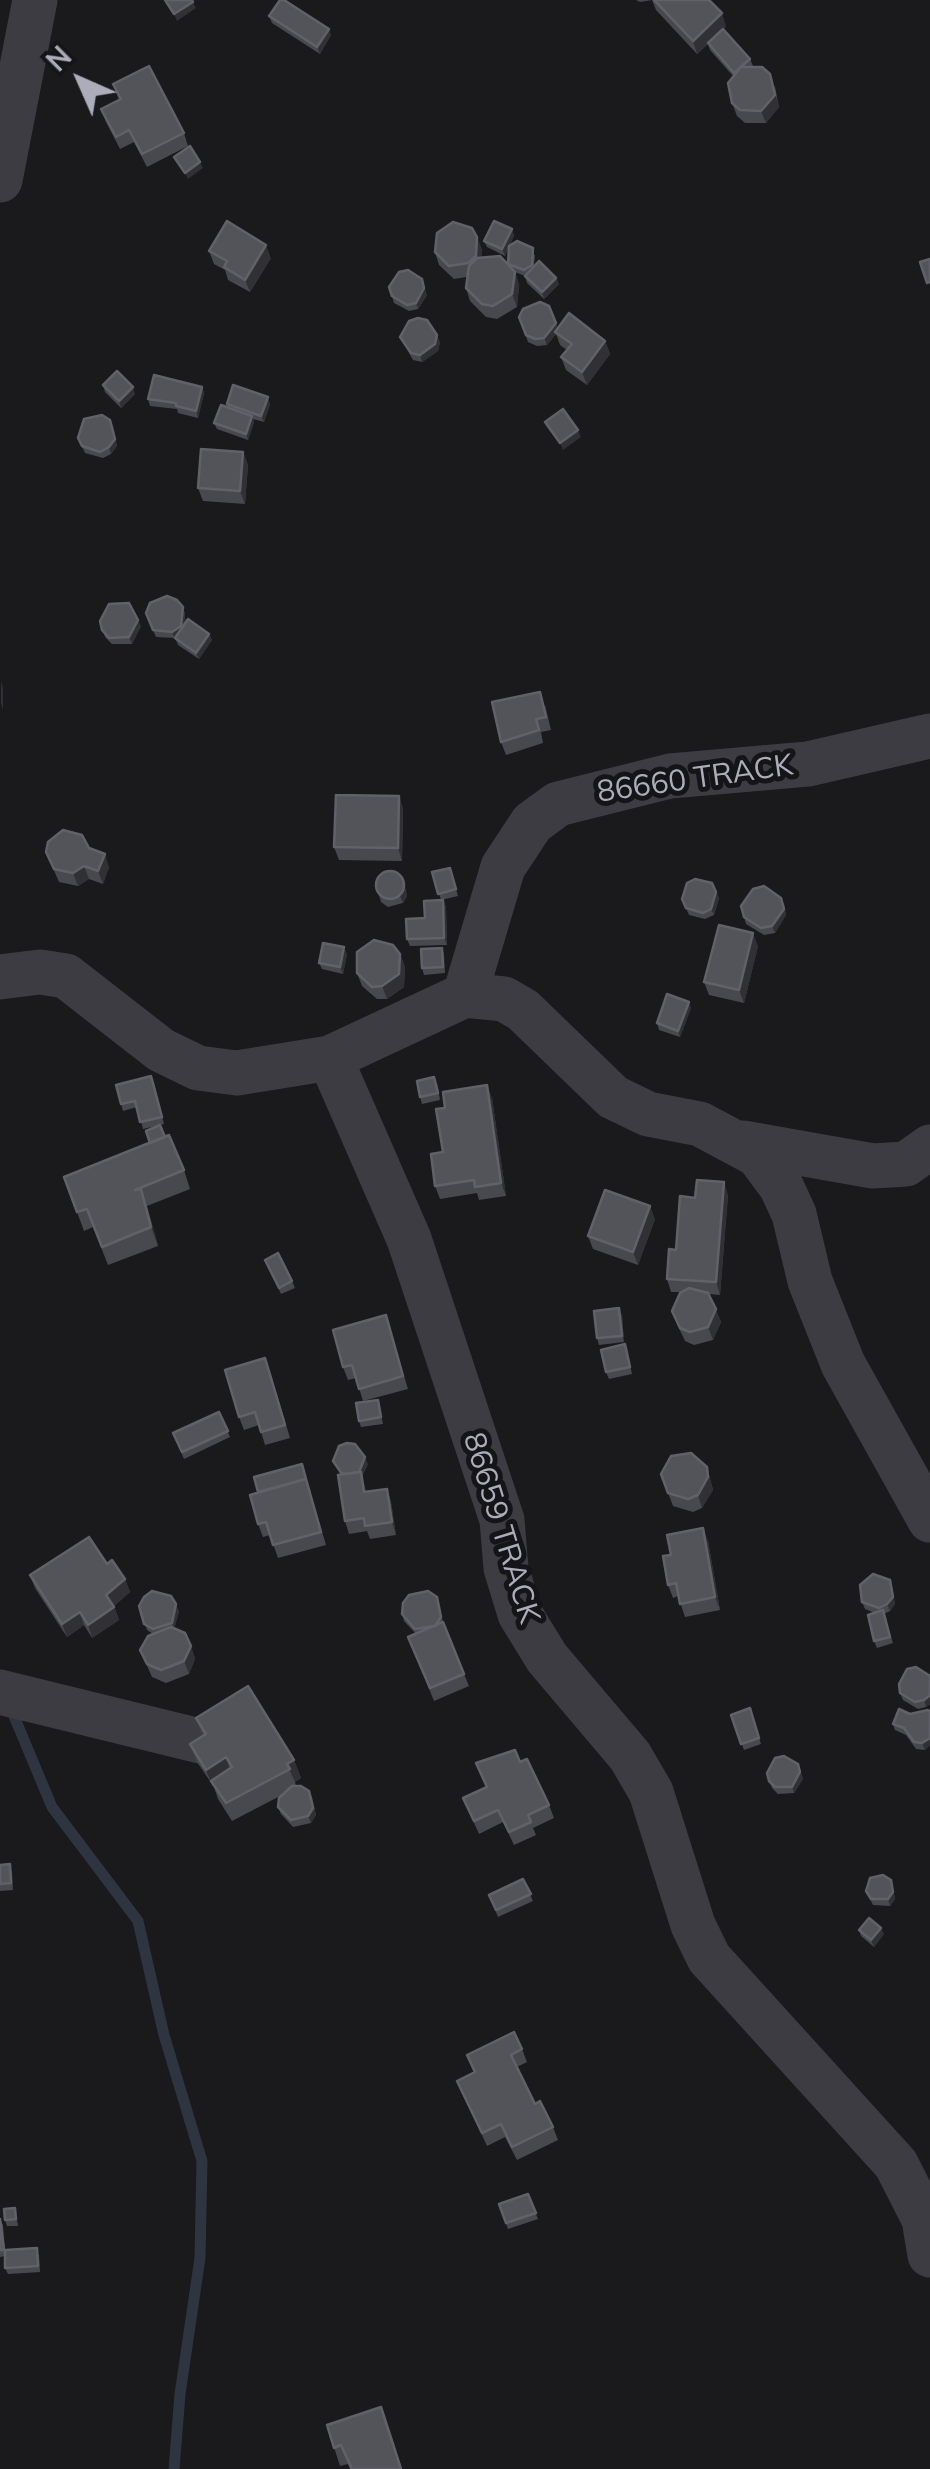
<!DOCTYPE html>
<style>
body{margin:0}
#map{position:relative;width:930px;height:2469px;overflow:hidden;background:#1a191c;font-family:Mulish,sans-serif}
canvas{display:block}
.north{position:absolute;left:30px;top:30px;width:100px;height:100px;-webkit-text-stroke:8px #151417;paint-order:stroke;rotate:315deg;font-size:28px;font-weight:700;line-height:40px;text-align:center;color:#acadbb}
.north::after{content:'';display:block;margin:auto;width:35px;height:45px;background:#acadbb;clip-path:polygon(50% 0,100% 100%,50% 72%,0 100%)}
</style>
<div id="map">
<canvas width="930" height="2469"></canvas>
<div class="north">N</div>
</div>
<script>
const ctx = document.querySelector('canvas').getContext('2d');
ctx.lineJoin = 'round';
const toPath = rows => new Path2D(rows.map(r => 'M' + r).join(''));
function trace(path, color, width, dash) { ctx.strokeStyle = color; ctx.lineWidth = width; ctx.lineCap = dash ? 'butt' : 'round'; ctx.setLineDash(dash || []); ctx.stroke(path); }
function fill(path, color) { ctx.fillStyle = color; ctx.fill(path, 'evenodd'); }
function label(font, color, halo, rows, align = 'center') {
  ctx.font = font + ' Mulish,sans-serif'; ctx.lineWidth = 10; ctx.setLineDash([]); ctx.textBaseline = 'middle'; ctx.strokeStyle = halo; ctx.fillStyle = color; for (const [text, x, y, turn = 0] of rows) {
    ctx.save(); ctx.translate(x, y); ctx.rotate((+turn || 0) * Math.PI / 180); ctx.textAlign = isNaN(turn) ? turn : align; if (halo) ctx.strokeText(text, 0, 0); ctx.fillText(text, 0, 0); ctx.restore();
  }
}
const stream = toPath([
 [11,1709,52,1807,138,1921,164,2035,202,2161,200,2258,180,2394,174,2469]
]);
const minor = toPath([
 [0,180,35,0],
 [0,977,40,972,66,976,161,1050,198,1068,237,1073,330,1058,465,995,504,999,523,1010,613,1097,648,1114,700,1124,758,1155,781,1186,794,1214,810,1281,843,1364,930,1520],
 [465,995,503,867,532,823,558,804,670,776,808,764,930,736],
 [330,1058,409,1239,502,1520,506,1568,520,1614,547,1658,630,1756,651,1792,693,1925,709,1958,896,2164,924,2219,930,2255],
 [743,1143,873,1166,906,1164,930,1147],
 [0,1692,200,1741]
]);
const wall = toPath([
 [636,0,709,0,726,26,716,36,750,59,753,66,751,67,775,87,779,107,766,123,745,123,737,116,732,103,733,76,710,50,708,44,697,54,656,10,652,0,640,2],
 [269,16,331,35,320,54,272,23],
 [113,84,184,133,188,146,147,167,134,142,120,149,106,122,101,109,119,100],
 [512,229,514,236,509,246,535,255,534,266,556,278,559,284,544,299,527,283,525,276,515,272,519,285,517,307,497,319,486,317,470,301,466,288,467,277,454,279,439,265,435,252,482,249,481,258,508,265,509,247,505,256,487,247,484,241],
 [209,251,271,258,250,292,228,280,225,270,214,264],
 [389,287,427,295,418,309,409,311,394,303],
 [519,317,605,341,610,354,587,385,566,370,561,357,567,350,560,345,556,334,547,345,537,346,528,342],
 [400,337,440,342,438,351,422,362,413,360],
 [103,385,135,394,121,408,105,392],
 [202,387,204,393,198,418,178,413,177,409,150,406,148,399],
 [227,404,270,404,264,422,253,419,254,422,248,440,217,429,214,423,228,407],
 [113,427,117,446,111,454,103,458,85,453,78,438],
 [243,452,248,465,245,504,203,501,198,488],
 [183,607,185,614,184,626,209,634,212,640,199,659,178,645,175,638,156,637,146,613],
 [100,621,141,626,132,644,112,644,105,637],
 [545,705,551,730,541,732,543,743,506,755,501,742],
 [399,796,403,809,402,861,339,860,334,847],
 [89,848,109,867,103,884,89,879,78,886,59,882,46,852],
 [450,868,458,896,441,900,432,872],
 [375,881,404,882,407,896,403,903,388,907,381,902],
 [716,892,719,898,714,915,705,919,689,915,682,899],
 [443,900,446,907,447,945,410,946,407,939,425,918],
 [784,904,786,915,775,933,764,935,746,924,744,917],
 [758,946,744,1003,709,995,704,982],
 [442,948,444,955,445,973,424,975,422,968],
 [347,954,343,974,322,969,319,963],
 [400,954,405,967,404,987,387,999,377,999,362,986,357,973],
 [691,1008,680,1037,659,1030,657,1023],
 [154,1083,164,1124,143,1129,137,1107,123,1111,121,1104],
 [437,1083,440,1100,422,1104,420,1097],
 [492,1098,506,1196,479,1200,477,1193,440,1199,435,1186,443,1152],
 [165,1137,184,1170,190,1189,147,1206,158,1246,108,1265,93,1227,84,1231,64,1177],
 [728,1195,720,1295,709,1294,721,1322,713,1340,694,1345,685,1341,677,1324,672,1311,680,1292,671,1292,667,1279,695,1198],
 [655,1219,638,1265,593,1249,588,1236],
 [265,1260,292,1281,295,1288,281,1294],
 [386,1315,408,1389,363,1401,356,1378,348,1380,343,1367],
 [622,1315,624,1342,599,1345,597,1338],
 [627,1351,632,1374,609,1379,606,1372],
 [270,1371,290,1438,265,1445,259,1425,244,1430,239,1417],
 [378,1400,383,1424,361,1427,359,1421],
 [219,1412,230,1437,184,1459,173,1433],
 [333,1461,368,1464,362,1476,366,1492,387,1489,391,1502,396,1535,370,1539,367,1531,349,1534,345,1521,341,1475],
 [302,1464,326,1545,278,1558,270,1535,263,1537,258,1524,258,1492],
 [707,1467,713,1490,702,1508,693,1512,673,1506,661,1474],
 [708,1541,720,1610,685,1617,678,1596,673,1598,668,1585,671,1555],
 [107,1564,125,1579,130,1592,114,1606,119,1620,92,1638,84,1625,67,1637,35,1588,30,1575],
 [892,1587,895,1604,890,1611,884,1614,893,1643,877,1648,874,1641,875,1613,865,1609,862,1602],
 [439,1604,443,1622,469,1686,434,1701,408,1637,416,1634,404,1621,402,1614],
 [139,1606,179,1611,174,1629,191,1646,195,1659,189,1674,166,1683,152,1677,140,1650,153,1634,147,1630],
 [930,1676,930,1704,926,1707,918,1709,903,1700,900,1693],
 [750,1708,761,1744,744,1750,731,1715],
 [930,1712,925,1750,916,1749,906,1735,895,1730,893,1724,910,1714],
 [196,1718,294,1760,301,1778,295,1782,296,1786,309,1791,312,1797,316,1815,311,1823,293,1827,281,1814,278,1807,280,1796,232,1821,218,1799,214,1787,197,1762,190,1744,203,1736],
 [520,1762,549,1805,554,1818,533,1828,536,1835,514,1845,503,1822,479,1834,463,1798,486,1787,476,1763],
 [798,1764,803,1779,794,1793,778,1794,772,1788,767,1773],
 [0,1865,12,1871,13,1890,0,1891],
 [523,1879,533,1901,498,1917,489,1895],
 [891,1880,895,1899,890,1906,873,1905,866,1891],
 [859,1930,884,1934,874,1947,861,1936],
 [522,2049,527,2062,517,2067,535,2104,553,2127,558,2140,517,2160,505,2137,487,2146,457,2081,474,2073,467,2055],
 [528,2194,538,2219,508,2229,499,2204],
 [15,2208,18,2226,7,2226,5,2220],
 [0,2219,3,2225,5,2250,39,2255,40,2272,8,2274,5,2268,5,2256,0,2257],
 [327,2425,388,2426,402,2469,350,2469,348,2464,340,2466]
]);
const shadedWall = toPath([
 [193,2,196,8,177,21,174,14],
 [722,13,726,26,697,54,693,41],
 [329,29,331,35,320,54,317,47],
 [770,74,779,107,766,123,761,111],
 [200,162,203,168,188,179,185,173],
 [512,229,514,236,505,256,502,249],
 [477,237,482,249,480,269,473,276,468,263],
 [266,245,271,258,250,292,245,280],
 [515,272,519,285,517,307,512,294],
 [556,278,559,284,544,299,542,292],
 [422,279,427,295,418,309,416,303],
 [556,323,559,330,547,345,544,338],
 [437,335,440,342,438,351,422,362,420,355],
 [605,341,610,354,587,385,582,372],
 [133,387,135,394,121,408,119,401],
 [202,387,204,393,198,418,196,411],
 [268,397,270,404,264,422,261,416],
 [252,416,254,422,248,440,246,434],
 [110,420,117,446,111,454,109,447],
 [578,430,581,437,563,450,560,443],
 [243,452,248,465,245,504,240,491],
 [183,607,185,614,183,633,175,639,172,632],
 [138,620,141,626,132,644,129,637],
 [209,634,212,640,199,659,196,653],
 [1,681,3,688,3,710,1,703],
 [399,796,403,809,402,861,398,848],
 [105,854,109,867,103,884,98,871],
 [84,866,89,879,78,886,73,873],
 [401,875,407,896,403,903,400,896],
 [716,892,719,898,714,915,711,909],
 [781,898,786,915,775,933,772,926],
 [443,900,446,907,447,945,444,938],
 [753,933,758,946,744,1003,739,990],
 [344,947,347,954,343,974,340,967],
 [400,954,405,967,404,987,387,999,382,986],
 [689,1002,691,1008,680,1037,678,1031],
 [487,1085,492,1098,506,1196,501,1183],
 [724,1182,728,1195,720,1295,716,1282],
 [141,1189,147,1208,158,1246,151,1227],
 [650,1206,655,1219,638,1265,633,1252],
 [619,1308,622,1315,624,1342,622,1336],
 [716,1309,721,1322,713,1340,708,1327],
 [365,1457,368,1464,362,1476,369,1505,359,1472],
 [707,1467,713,1490,702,1508,698,1495],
 [387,1489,391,1502,396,1535,392,1522],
 [703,1528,708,1541,720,1610,715,1597],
 [125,1579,130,1592,111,1608,106,1595],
 [890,1580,895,1604,890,1611,887,1604],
 [176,1604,179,1611,174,1630,172,1623],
 [114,1607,119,1620,92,1638,88,1625],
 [80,1612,84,1625,67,1637,62,1624],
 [191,1646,195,1659,189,1674,184,1661],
 [930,1695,930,1704,926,1707,924,1700],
 [930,1738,930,1746,925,1750,922,1743],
 [226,1757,232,1776,211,1781,213,1788,206,1770],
 [294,1760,301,1778,295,1782,287,1764],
 [800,1772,803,1779,794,1793,792,1787],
 [309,1791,316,1815,311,1823,308,1816],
 [891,1880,895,1899,890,1906,888,1899],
 [881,1928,884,1934,874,1947,871,1940]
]);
const building = toPath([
 [165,0,192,0,193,2,174,14,165,0],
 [280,0,284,0,329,29,317,47,269,16,280,0],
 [654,0,709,0,722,13,693,41,654,0],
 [723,29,750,59,734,73,708,43,723,29],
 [149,66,184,133,142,154,129,130,116,137,101,109,121,99,113,84,149,66],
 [741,67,762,67,770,74,775,95,761,111,740,110,732,103,728,83,741,67],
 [190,146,200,162,185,173,174,157,190,146],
 [227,221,266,245,245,280,224,267,227,261,209,251,227,221],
 [494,221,512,229,502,249,484,241,494,221],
 [453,222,472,228,477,237,476,256,468,263,449,266,435,252,437,233,453,222],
 [517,241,533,248,532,265,524,270,508,264,509,246,517,241],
 [500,256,515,272,512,294,493,306,482,304,466,288,469,266,477,258,500,256],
 [930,259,930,282,927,283,920,262,930,259],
 [539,261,556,278,542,292,525,276,539,261],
 [408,270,422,279,424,288,416,303,407,305,392,296,389,287,399,272,408,270],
 [540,302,549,306,556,323,544,338,535,339,526,335,519,317,523,309,540,302],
 [569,313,605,341,582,372,561,357,572,344,555,332,569,313],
 [418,318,427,320,437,335,435,344,420,355,411,353,400,337,409,321,418,318],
 [117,371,133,387,119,401,103,385,117,371],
 [154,375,202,387,196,411,176,406,176,403,148,399,154,375],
 [233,385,268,397,261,416,227,404,233,385],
 [221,405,252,416,246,434,214,423,221,405],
 [563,409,578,430,560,443,545,422,563,409],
 [102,415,110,420,115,439,109,447,100,452,82,446,78,438,84,419,102,415],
 [201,449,243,452,240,491,198,488,201,449],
 [167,596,177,600,183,607,181,626,172,632,153,630,146,613,150,603,167,596],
 [129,603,138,620,129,637,109,638,102,630,100,621,109,604,129,603],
 [188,619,209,634,196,653,175,638,188,619],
 [540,692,546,717,536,719,539,730,501,742,492,702,540,692],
 [336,795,399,796,398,848,334,847,336,795],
 [63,830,82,835,89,848,105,854,98,871,84,866,73,873,54,869,46,852,48,842,63,830],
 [450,868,456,889,438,894,432,872,450,868],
 '376 885a14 14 0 1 1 28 0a14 14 0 1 1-28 0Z',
 [695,879,712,883,716,892,711,909,703,913,686,908,682,899,687,883,695,879],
 [764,886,781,898,784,909,772,926,761,928,744,917,741,906,753,889,764,886],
 [443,900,444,938,407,939,406,919,425,918,424,901,443,900],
 [719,925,753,933,739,990,704,982,719,925],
 [374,940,393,945,400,954,399,974,382,986,372,987,357,973,357,952,374,940],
 [323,943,344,947,340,967,319,963,323,943],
 [442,948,443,967,422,968,421,949,442,948],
 [667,994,689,1002,678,1031,657,1023,667,994],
 [151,1076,162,1117,140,1122,135,1101,121,1104,116,1085,151,1076],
 [434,1077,438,1093,420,1097,417,1081,434,1077],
 [487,1085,501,1183,475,1187,474,1180,435,1186,431,1154,443,1152,436,1109,445,1108,443,1092,487,1085],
 [160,1125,165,1137,150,1143,146,1131,160,1125],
 [169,1135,184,1170,135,1190,141,1189,151,1227,102,1247,87,1209,77,1212,64,1177,169,1135],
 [697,1180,724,1182,716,1282,667,1279,669,1249,676,1250,680,1196,695,1198,697,1180],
 [605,1190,650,1206,633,1252,588,1236,605,1190],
 [278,1253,292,1281,279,1288,265,1260,278,1253],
 [689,1288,708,1293,716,1309,708,1327,690,1332,680,1328,672,1311,680,1293,689,1288],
 [619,1308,622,1336,597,1338,594,1311,619,1308],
 [386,1315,403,1376,359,1389,352,1365,343,1367,333,1330,386,1315],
 [625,1344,630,1367,606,1372,601,1350,625,1344],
 [265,1358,285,1425,261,1432,255,1412,239,1417,225,1370,265,1358],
 [378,1400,381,1417,359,1421,356,1403,378,1400],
 [219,1412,228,1431,182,1452,173,1433,219,1412],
 [347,1443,355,1444,365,1457,359,1472,342,1474,333,1461,339,1446,347,1443],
 [691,1453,707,1467,708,1477,698,1495,688,1499,668,1493,661,1474,671,1456,691,1453],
 [302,1464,306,1479,258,1492,254,1477,302,1464],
 [361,1472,364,1492,387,1489,392,1522,365,1526,364,1518,345,1521,338,1475,361,1472],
 [306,1479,321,1532,273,1545,266,1522,258,1524,250,1495,306,1479],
 [703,1528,715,1597,680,1604,676,1583,668,1585,663,1556,671,1555,667,1535,703,1528],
 [89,1537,107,1564,112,1560,125,1579,106,1595,114,1607,88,1625,80,1612,62,1624,30,1575,89,1537],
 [873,1574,890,1580,893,1597,887,1604,879,1608,862,1602,860,1585,873,1574],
 [152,1591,171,1596,176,1604,172,1623,153,1629,144,1624,139,1606,144,1597,152,1591],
 [428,1591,437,1597,441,1617,435,1626,415,1629,402,1614,403,1603,409,1595,428,1591],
 [883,1610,890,1637,874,1641,868,1615,883,1610],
 [443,1622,464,1674,430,1688,408,1637,443,1622],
 [171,1627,185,1633,191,1646,184,1661,161,1670,147,1664,140,1650,148,1636,171,1627],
 [916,1667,930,1676,930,1695,924,1700,915,1702,900,1693,899,1684,907,1669,916,1667],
 [248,1686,294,1760,287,1764,290,1769,226,1803,211,1781,232,1767,226,1757,206,1770,190,1744,206,1734,196,1718,248,1686],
 [750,1708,759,1738,741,1744,731,1715,750,1708],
 [899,1709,910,1714,928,1710,930,1712,930,1738,922,1743,914,1742,904,1728,893,1724,899,1709],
 [515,1750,520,1762,527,1759,549,1805,528,1815,531,1822,509,1832,498,1810,474,1821,463,1798,487,1787,476,1763,515,1750],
 [784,1756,798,1764,800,1772,792,1787,775,1787,769,1781,767,1773,775,1758,784,1756],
 [292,1786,301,1786,309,1791,313,1808,308,1816,291,1820,278,1807,279,1798,292,1786],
 [10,1864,11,1883,0,1884,0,1865,10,1864],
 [883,1875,891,1880,893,1892,888,1899,871,1899,866,1891,870,1878,883,1875],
 [523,1879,531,1894,496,1910,489,1895,523,1879],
 [869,1918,881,1928,871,1940,859,1930,869,1918],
 [514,2032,522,2049,511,2055,535,2104,540,2101,553,2127,512,2147,501,2124,482,2133,457,2081,475,2072,467,2055,514,2032],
 [528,2194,536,2213,506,2223,499,2204,528,2194],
 [15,2208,16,2219,5,2220,4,2209,15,2208],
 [0,2219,4,2250,0,2250,0,2219],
 [37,2248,38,2266,5,2268,5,2250,37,2248],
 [381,2407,401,2469,352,2469,341,2445,334,2448,327,2425,381,2407]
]);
const streetNames = [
 ["86660 TRACK",695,779,-8],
 ["86659 TRACK",501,1528,73]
];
trace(stream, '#2f3540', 11);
trace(minor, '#3d3c43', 45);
fill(wall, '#48494e');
fill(shadedWall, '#313135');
fill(building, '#53535a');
trace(building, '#616169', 2.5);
label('30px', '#acadbb', '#151417', streetNames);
</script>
